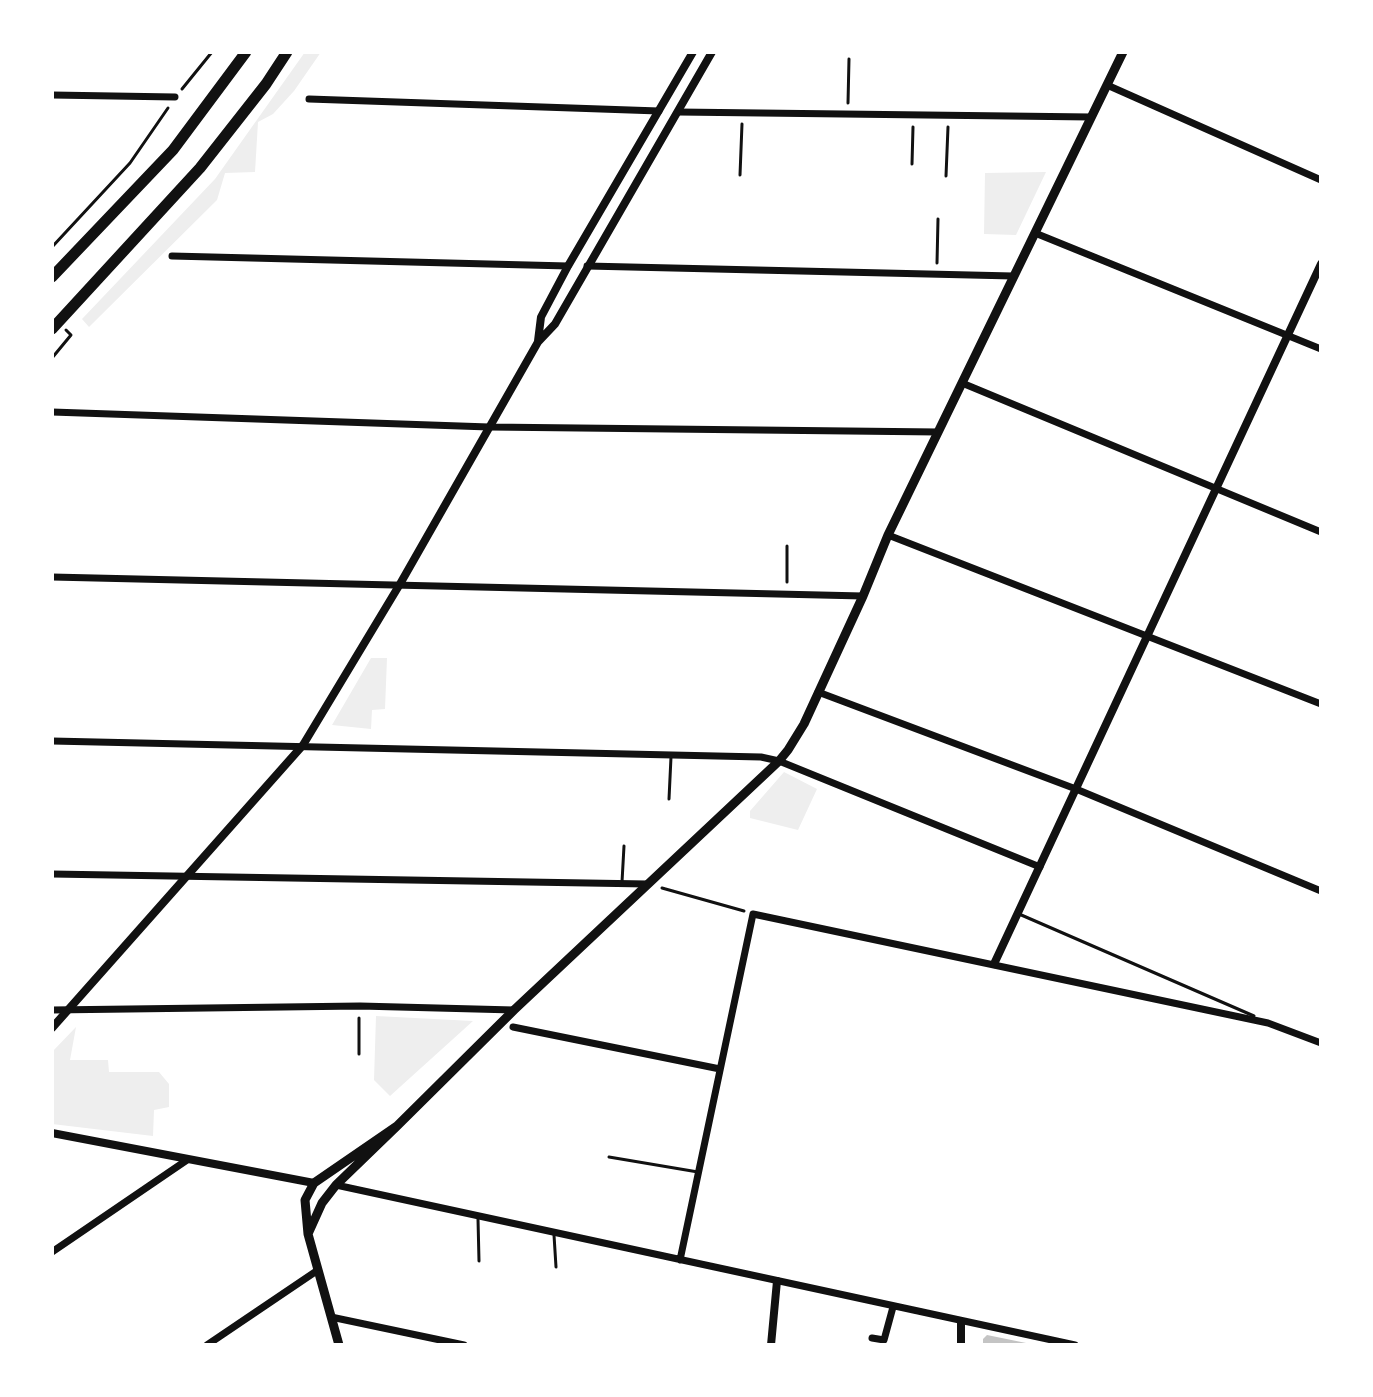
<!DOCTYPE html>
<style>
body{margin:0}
#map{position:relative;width:1373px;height:1397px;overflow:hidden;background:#fff;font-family:Mulish,sans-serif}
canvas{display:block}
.frame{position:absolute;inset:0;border:54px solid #fff;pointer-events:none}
</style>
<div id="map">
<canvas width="1373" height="1397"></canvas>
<div class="frame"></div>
</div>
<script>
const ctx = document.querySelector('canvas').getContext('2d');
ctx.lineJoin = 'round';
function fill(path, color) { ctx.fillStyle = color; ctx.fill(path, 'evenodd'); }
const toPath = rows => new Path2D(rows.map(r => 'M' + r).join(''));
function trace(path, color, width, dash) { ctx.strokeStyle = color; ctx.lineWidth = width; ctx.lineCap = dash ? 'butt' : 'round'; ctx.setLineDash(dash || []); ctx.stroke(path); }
const green = toPath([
 [305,52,321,52,294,91,273,114,258,122,255,172,225,173,217,200,89,327,82,319,215,179],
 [1046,172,1016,235,984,234,985,173],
 [371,658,387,658,385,709,372,710,371,729,332,725],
 [784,772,817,789,798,830,750,818,750,811],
 [376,1016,473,1021,390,1096,374,1080],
 [76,1027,70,1060,108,1060,109,1072,159,1072,169,1084,169,1107,154,1110,153,1136,52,1124,52,1052]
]);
const building = toPath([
 [987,1335,1031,1344,1031,1345,983,1345,983,1339]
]);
const path = toPath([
 [182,89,212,52],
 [848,103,849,59],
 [912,164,913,127],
 [740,175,742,124],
 [946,176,948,127],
 [52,247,130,163,168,108],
 [937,263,938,219],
 [52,358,71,335,66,330],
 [787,582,787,546],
 [662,888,744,911],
 [359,1054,359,1018]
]);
const service = toPath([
 [669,799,671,757],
 [622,882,624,846],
 [1019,914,1254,1016],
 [609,1157,698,1172],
 [478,1219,479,1261],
 [554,1235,556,1267]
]);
const minor = toPath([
 [1107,85,1321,180],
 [52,95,175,97],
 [309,99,659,111],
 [678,112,1091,117],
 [1035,233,1321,349],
 [172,256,568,266],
 [587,266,1013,276],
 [962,383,1321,532],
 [52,412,489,427,938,432],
 [888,535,1321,704],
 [52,577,863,596],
 [818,692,1076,789,1321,891],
 [52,741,761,757,779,761,1040,867],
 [52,874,647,884],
 [52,1010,360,1006,514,1010],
 [513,1027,720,1069],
 [336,1185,1075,1345],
 [52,1252,187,1160],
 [680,1260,753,914,1268,1023,1321,1043],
 [331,1317,464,1345],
 [872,1338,884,1340,893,1307],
 [207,1345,318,1270]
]);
const tertiary = toPath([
 [538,341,541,317,568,266,693,52],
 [994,964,1321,264],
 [52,1028,303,745,400,584,538,342,555,324,712,52],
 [52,1133,314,1183],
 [961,1322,961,1345],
 [771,1345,777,1281]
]);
const secondary = toPath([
 [397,1126,314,1183,305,1200,308,1234,322,1203,336,1185,397,1126,514,1010,779,761,788,750,804,724,863,596,888,535,1123,52],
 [308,1234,339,1345]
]);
const trunk = toPath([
 [52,277,173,150,246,52],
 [52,329,200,168,266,84,287,52]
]);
fill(green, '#eee');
fill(building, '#c4c4c4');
trace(path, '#111', 3);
trace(service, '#111', 3);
trace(minor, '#111', 7);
trace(tertiary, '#111', 8);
trace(secondary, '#111', 9);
trace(trunk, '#111', 11);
</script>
